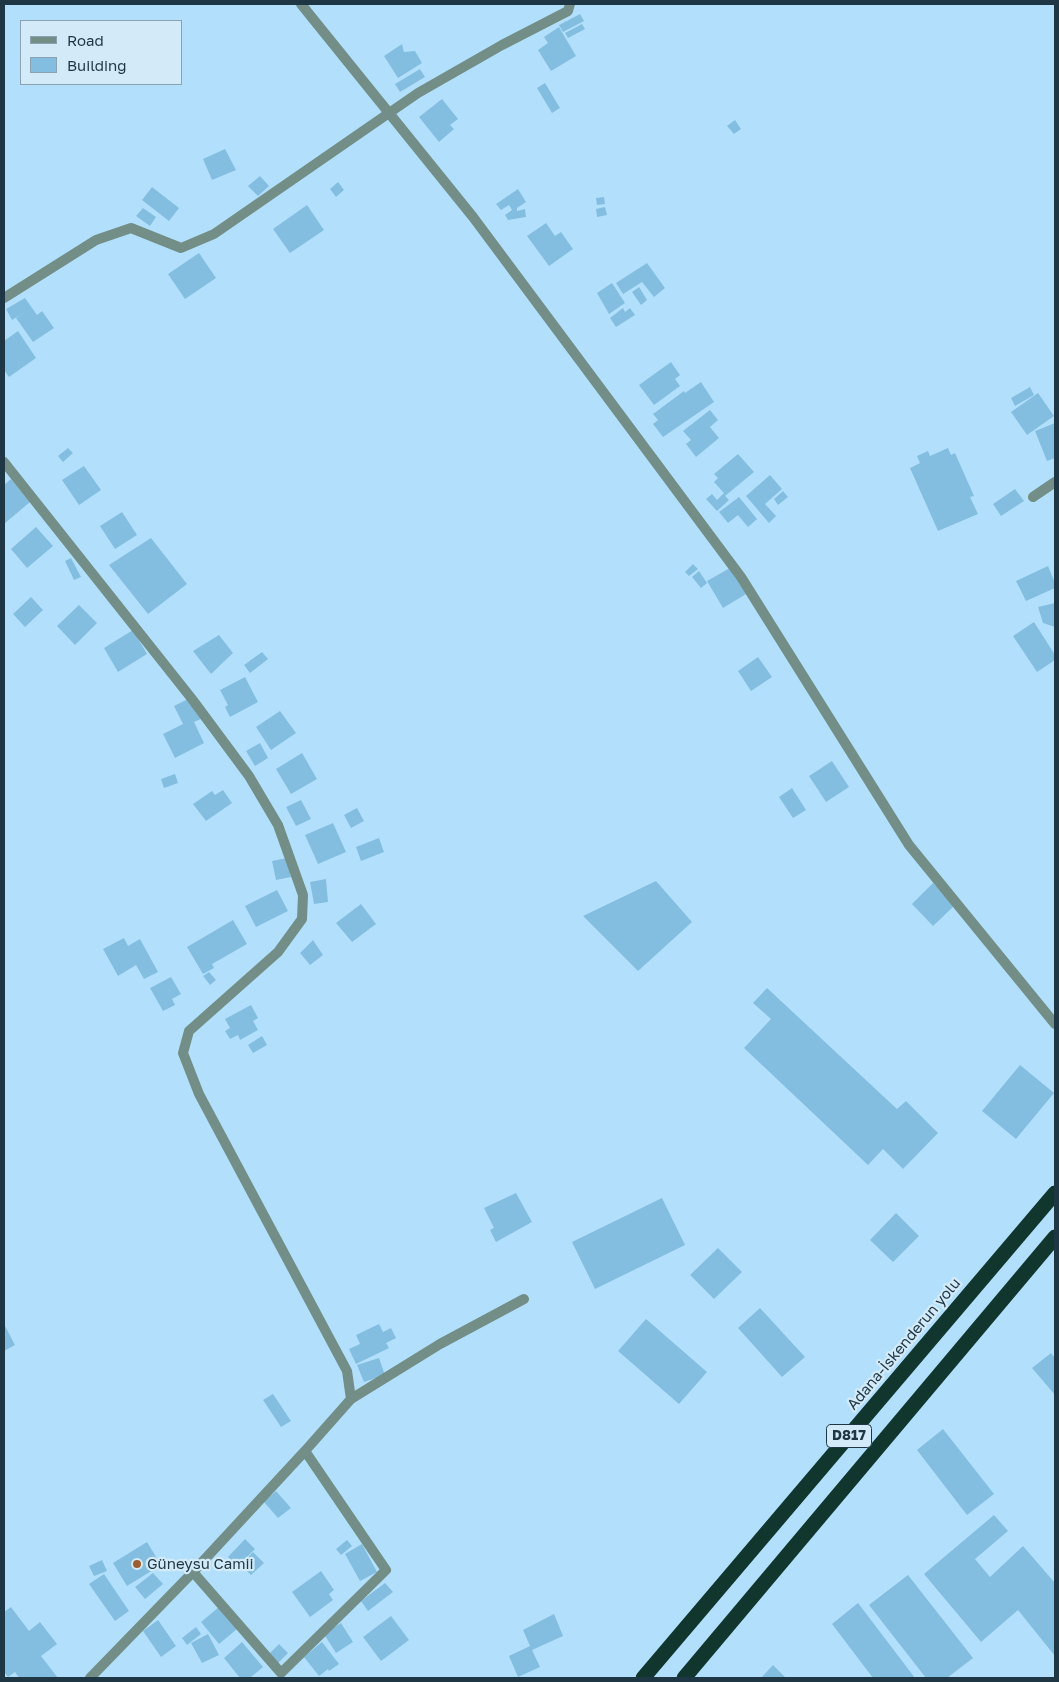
<!DOCTYPE html>
<meta charset="utf-8">
<style>
body{margin:0}
#map{position:relative;width:1059px;height:1682px;overflow:hidden;background:#b2e0fc;font-family:"Golos Text",sans-serif}
canvas{display:block}
.frame{position:absolute;inset:0;border:5px solid #1f3745;pointer-events:none}
.legend{position:absolute;left:20px;top:20px;width:162px;height:65px;box-sizing:border-box;background:#d3eaf8;border:1px solid #8ba2b0;margin:0;padding:6px 9px;list-style:none;font-size:15px;color:#1f3745}
.legend li{display:flex;align-items:center;gap:10px;height:25px}
.legend b{width:25px;border:1px solid #8ba2b0}
</style>
<div id="map">
<canvas width="1059" height="1682"></canvas>
<div class="frame"></div>
<ul class="legend">
<li><b style="height:6px;background:#728e86"></b>Road</li>
<li><b style="height:14px;background:#83bee0"></b>Building</li>
</ul>
</div>
<script>
const ctx = document.querySelector('canvas').getContext('2d');
ctx.lineJoin = 'round';
function fill(path, color) { ctx.fillStyle = color; ctx.fill(path, 'evenodd'); }
const toPath = rows => new Path2D(rows.map(r => 'M' + r).join(''));
function trace(path, color, width, dash) { ctx.strokeStyle = color; ctx.lineWidth = width; ctx.lineCap = dash ? 'butt' : 'round'; ctx.setLineDash(dash || []); ctx.stroke(path); }
function label(font, color, halo, rows, align = 'center') {
  ctx.font = font + ' "Golos Text",sans-serif'; ctx.lineWidth = 4.5; ctx.setLineDash([]); ctx.textBaseline = 'middle'; ctx.strokeStyle = halo; ctx.fillStyle = color; for (const [text, x, y, turn = 0] of rows) {
    ctx.save(); ctx.translate(x, y); ctx.rotate((+turn || 0) * Math.PI / 180); ctx.textAlign = isNaN(turn) ? turn : align; if (halo) ctx.strokeText(text, 0, 0); ctx.fillText(text, 0, 0); ctx.restore();
  }
}
const building = toPath([
 [580,14,584,21,563,32,559,25],
 [582,24,585,29,568,38,565,33],
 [559,27,576,56,551,71,538,50,548,43,544,37],
 [402,44,404,52,415,51,422,63,398,78,384,56],
 [420,69,425,77,400,92,395,84],
 [545,83,560,108,552,113,537,88],
 [442,99,458,119,450,125,454,129,439,142,419,117],
 [735,120,741,129,734,134,727,126],
 [225,149,236,170,212,180,203,159],
 [260,176,269,186,258,196,248,186],
 [338,182,344,190,336,197,330,189],
 [152,187,179,208,169,221,142,200],
 [518,189,526,202,517,208,517,211,525,209,526,217,508,220,505,215,512,210,509,205,501,210,496,204],
 [604,197,605,204,597,205,596,198],
 [307,205,324,230,290,253,273,229],
 [605,207,607,215,597,217,596,209],
 [143,208,156,217,150,226,136,216],
 [546,223,555,236,561,232,573,249,549,266,527,236],
 [199,253,216,278,185,299,168,274],
 [647,263,665,288,654,297,642,282,623,294,616,283],
 [612,283,625,303,609,314,597,293],
 [639,287,647,300,641,305,632,292],
 [25,298,37,315,42,311,54,328,33,342,16,318,27,311,12,320,6,309],
 [623,308,625,312,630,308,635,315,616,327,610,318],
 [18,331,36,358,9,377,4,370,4,341],
 [671,362,680,375,675,379,680,386,654,405,639,385],
 [701,382,714,402,663,437,653,424,658,420,653,414,684,391,685,393],
 [1030,387,1034,395,1015,406,1011,398],
 [1038,393,1054,416,1027,435,1011,412],
 [710,410,718,420,710,427,719,438,696,457,686,444,691,440,683,431],
 [1055,423,1055,458,1047,461,1035,431],
 [68,448,73,453,63,462,58,456],
 [948,448,951,455,955,453,974,496,970,497,978,514,938,531,910,468,920,463,917,456,928,451,930,456],
 [738,454,754,472,725,496,729,500,717,511,706,499,712,494,717,500,724,493,714,482,718,478,714,474],
 [84,466,101,490,79,505,62,480],
 [770,475,782,489,765,504,776,516,769,523,746,496],
 [11,479,30,502,4,524,4,485],
 [1015,489,1024,501,1001,516,993,504],
 [783,491,788,497,778,505,774,499],
 [739,497,757,519,748,527,738,515,728,523,719,512],
 [122,512,137,535,115,549,100,526],
 [36,527,53,546,27,568,11,549],
 [151,538,187,584,148,614,109,565],
 [71,558,81,577,74,580,65,561],
 [693,564,698,569,689,576,685,572],
 [1048,566,1055,583,1055,588,1026,601,1016,581],
 [730,568,746,594,723,608,707,581],
 [699,571,707,583,701,588,692,577],
 [31,597,43,610,25,627,13,614],
 [1055,603,1055,627,1043,623,1038,607],
 [79,605,97,623,75,645,57,626],
 [1034,622,1055,655,1055,660,1037,672,1013,636],
 [133,630,147,654,118,672,104,648],
 [219,635,233,653,211,674,193,651],
 [262,652,268,659,250,673,244,665],
 [758,657,772,677,751,691,738,671],
 [245,677,258,702,230,717,225,707,228,705,220,690],
 [190,698,201,719,194,722,204,743,175,758,163,734,183,724,174,706],
 [280,711,296,733,271,750,256,727],
 [260,743,268,758,255,766,246,751],
 [302,753,317,779,291,794,276,769],
 [832,761,849,787,826,802,809,776],
 [175,774,178,783,164,788,161,779],
 [792,788,806,810,793,818,779,797],
 [223,790,232,803,206,821,193,804,212,791,215,795],
 [301,800,311,819,296,826,286,807],
 [357,808,364,821,351,828,344,815],
 [333,823,346,852,318,864,305,835],
 [379,838,384,852,361,861,356,847],
 [287,858,291,877,276,880,272,861],
 [326,879,328,902,314,904,310,882],
 [656,881,692,922,638,971,583,916],
 [933,883,955,905,933,926,912,904],
 [277,890,288,911,256,927,245,906],
 [361,904,376,924,352,942,336,923],
 [233,920,247,944,212,964,214,968,203,974,187,947],
 [124,938,128,946,140,939,158,972,144,979,136,965,118,976,103,949],
 [313,940,323,955,310,965,300,953],
 [209,972,216,980,210,985,203,976],
 [171,977,181,994,172,999,175,1005,163,1011,150,988],
 [767,988,897,1109,906,1101,938,1133,903,1169,883,1149,868,1165,744,1048,771,1019,753,1003],
 [251,1005,258,1018,253,1021,258,1030,240,1040,238,1035,230,1039,225,1031,230,1028,225,1019],
 [262,1036,267,1045,253,1053,248,1045],
 [1020,1065,1054,1093,1016,1139,982,1111],
 [516,1193,532,1222,496,1242,490,1230,494,1228,484,1208],
 [662,1198,685,1245,595,1289,572,1242],
 [896,1213,919,1236,893,1262,870,1240],
 [718,1248,742,1272,714,1299,690,1275],
 [760,1308,805,1357,782,1377,738,1328],
 [646,1319,707,1372,679,1404,618,1351],
 [4,1324,15,1345,4,1351],
 [379,1324,383,1332,391,1328,396,1338,386,1343,389,1348,356,1364,349,1349,360,1344,356,1335],
 [1051,1353,1055,1358,1055,1395,1032,1368],
 [379,1358,385,1375,364,1382,357,1365],
 [273,1394,291,1421,281,1427,263,1400],
 [943,1429,994,1494,967,1515,917,1450],
 [276,1491,291,1508,278,1518,264,1502],
 [994,1515,1008,1531,975,1559,990,1577,1023,1546,1055,1583,1055,1656,1018,1610,981,1642,924,1574],
 [245,1539,255,1549,238,1566,228,1557],
 [347,1540,352,1546,341,1555,336,1549],
 [147,1542,161,1565,127,1586,113,1563],
 [362,1544,377,1572,360,1581,345,1554],
 [253,1552,264,1563,251,1575,241,1565],
 [102,1560,107,1571,94,1576,89,1566],
 [321,1571,334,1590,329,1594,333,1600,310,1617,292,1592],
 [153,1573,163,1584,145,1599,135,1587],
 [104,1574,129,1611,115,1621,89,1584],
 [908,1575,973,1658,947,1678,926,1678,869,1605],
 [385,1583,393,1592,368,1611,361,1601],
 [858,1603,915,1678,873,1678,832,1624],
 [11,1607,29,1631,40,1622,57,1644,41,1656,58,1678,19,1678,15,1672,8,1677,4,1672,4,1612],
 [219,1607,237,1629,219,1644,201,1622],
 [554,1614,563,1636,532,1650,540,1667,518,1677,509,1656,530,1646,523,1630],
 [391,1616,409,1640,381,1661,363,1637],
 [158,1620,176,1646,161,1657,143,1631],
 [341,1623,353,1642,336,1653,324,1634],
 [196,1627,201,1634,187,1645,182,1638],
 [208,1634,219,1655,202,1663,191,1643],
 [242,1642,263,1667,250,1678,240,1678,224,1658],
 [322,1642,339,1664,329,1671,328,1669,319,1676,304,1657],
 [279,1644,288,1653,277,1664,268,1655],
 [773,1665,786,1678,761,1678]
]);
const street = toPath([
 [301,4,473,217,741,577,909,845,1055,1024],
 [4,298,96,240,131,228,181,248,214,234,418,93,502,45,568,11,570,4],
 [4,462,192,699,249,776,278,825,303,895,302,919,278,952,189,1031,183,1053,199,1094,347,1371,351,1399,305,1451,193,1572,90,1678],
 [1033,497,1055,482],
 [351,1399,440,1344,524,1299],
 [193,1572,281,1673,386,1570,305,1451]
]);
const highway = toPath([
 [643,1678,1055,1193],
 [684,1678,1055,1237]
]);
const markers = [
 [137,1564,5,"#a05d2b"]
];
const shields = [
 [849,1436,45]
];
const shieldNames = [
 ["D817",849,1436]
];
const streetNames = [
 ["Adana-İskenderun yolu",904,1344,-50]
];
const poiNames = [
 ["Güneysu Camii",147,1564]
];
fill(building, '#83bee0');
trace(street, '#728e86', 10);
trace(highway, '#10362d', 15);
for (const [x, y, r, color] of markers) { const dot = new Path2D(); dot.arc(x, y, r, 0, 2 * Math.PI); ctx.fillStyle = color; ctx.fill(dot); trace(dot, '#d3eaf8', 2); }
for (const [x, y, w] of shields) { const box = new Path2D(); box.roundRect(x - w / 2, y - 11.5, w, 23, 4); ctx.fillStyle = '#d3eaf8'; ctx.fill(box); trace(box, '#1f3745', 1); }
label('bold 14px', '#1f3745', null, shieldNames);
label('15px', '#1f3745', '#d3eaf8', streetNames);
label('15px', '#1f3745', '#d3eaf8', poiNames, 'left');
</script>
